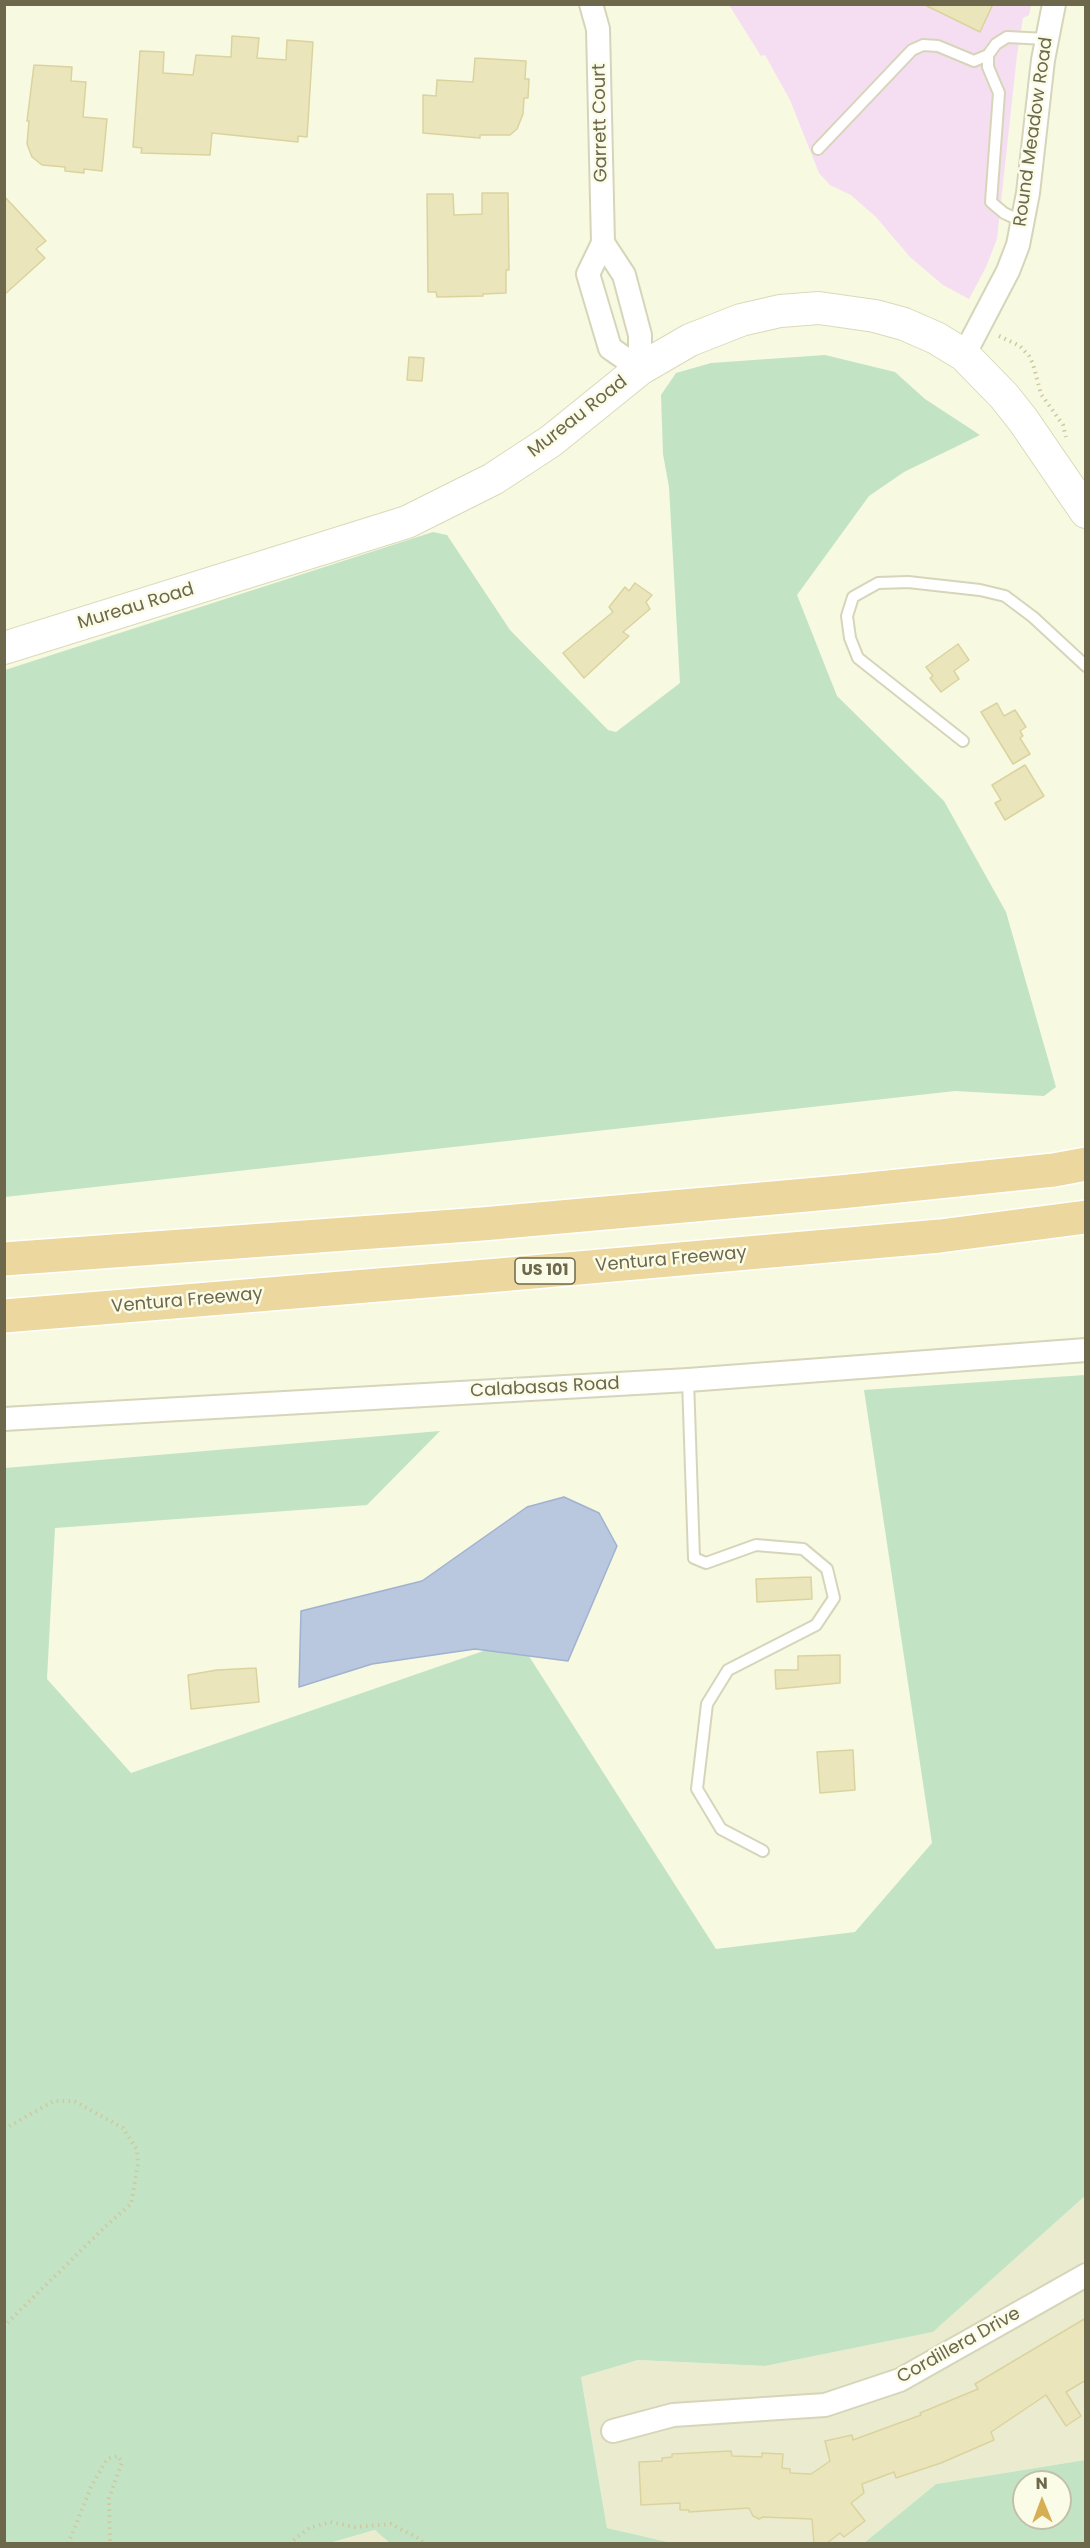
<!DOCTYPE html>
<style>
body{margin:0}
#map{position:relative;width:1090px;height:2548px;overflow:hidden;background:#f7f9e1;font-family:Poppins,sans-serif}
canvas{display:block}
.frame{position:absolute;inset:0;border:6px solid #6d674b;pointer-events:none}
.north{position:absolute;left:1012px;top:2470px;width:60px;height:60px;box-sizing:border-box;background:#fbfce7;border:2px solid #c2c0a9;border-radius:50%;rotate:359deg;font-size:16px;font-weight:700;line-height:24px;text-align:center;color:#6d674b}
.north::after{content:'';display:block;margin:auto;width:21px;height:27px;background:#d6ae53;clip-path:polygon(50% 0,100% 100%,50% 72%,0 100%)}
</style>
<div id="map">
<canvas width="1090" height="2548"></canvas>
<div class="frame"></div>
<div class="north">N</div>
</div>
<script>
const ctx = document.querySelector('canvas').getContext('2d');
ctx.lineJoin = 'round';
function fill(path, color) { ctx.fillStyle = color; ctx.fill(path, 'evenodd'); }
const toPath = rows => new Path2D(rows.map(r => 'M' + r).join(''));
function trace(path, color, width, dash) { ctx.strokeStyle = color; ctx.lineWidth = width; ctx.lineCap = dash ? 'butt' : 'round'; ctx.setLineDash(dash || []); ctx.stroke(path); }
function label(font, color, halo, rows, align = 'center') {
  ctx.font = font + ' Poppins,sans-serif'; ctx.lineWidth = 5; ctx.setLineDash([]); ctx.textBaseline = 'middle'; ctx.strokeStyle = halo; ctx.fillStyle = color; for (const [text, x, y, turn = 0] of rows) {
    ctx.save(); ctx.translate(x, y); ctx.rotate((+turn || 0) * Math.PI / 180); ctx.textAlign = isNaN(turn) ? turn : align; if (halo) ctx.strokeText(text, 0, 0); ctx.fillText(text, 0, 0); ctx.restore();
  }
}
const residential = toPath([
 [1085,2196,1085,2460,936,2484,864,2543,672,2543,607,2528,581,2377,638,2360,765,2366,933,2332],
 [376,2530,391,2543,326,2544]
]);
const education = toPath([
 [729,5,1031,5,1029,15,1023,18,1017,55,997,239,986,267,969,299,943,285,910,257,876,217,851,195,830,185,819,173,790,100,765,55,761,56]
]);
const green = toPath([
 [825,355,895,372,925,399,980,435,904,472,869,496,797,595,837,696,944,801,1006,912,1056,1087,1044,1096,955,1091,5,1197,5,670,433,532,447,535,510,630,608,730,616,732,680,683,669,487,663,454,661,395,676,373,711,363],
 [1085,1375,1085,2196,933,2332,765,2366,638,2360,581,2377,607,2528,672,2543,391,2544,375,2530,326,2544,5,2544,5,1468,440,1431,367,1505,55,1528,47,1679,131,1773,518,1639,716,1949,855,1932,932,1843,864,1390],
 [1085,2460,1085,2543,864,2543,936,2484],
 [1024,2482,1060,2482,1060,2518,1024,2518]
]);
const water = toPath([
 [564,1497,599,1513,617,1546,568,1661,475,1649,372,1664,299,1687,301,1611,422,1581,527,1507,564,1497]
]);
const building = toPath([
 [923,4,993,4,980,32,923,4],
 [232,36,259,38,257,58,286,60,287,40,313,42,307,137,298,136,298,142,212,133,210,155,141,153,142,148,133,147,140,51,164,52,163,73,193,75,196,55,231,57,232,36],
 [475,58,526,61,525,79,529,79,528,98,524,98,523,114,517,129,510,135,480,135,480,138,423,133,423,95,436,96,437,80,473,82,475,58],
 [34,65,72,67,71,81,86,82,83,117,107,119,102,171,84,169,84,173,65,171,65,167,42,165,32,157,27,144,29,121,27,121,34,65],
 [482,193,508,193,509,270,506,270,506,293,483,294,483,296,437,297,436,292,428,292,427,194,453,194,454,215,482,214,482,193],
 [4,196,46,241,36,249,45,258,4,295,4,196],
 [409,357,424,358,422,381,407,380,409,357],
 [635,583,652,595,646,602,650,609,623,632,629,636,584,678,563,653,613,612,609,607,625,587,629,591,635,583],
 [958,644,969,660,954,671,959,679,941,692,930,678,933,676,926,667,958,644],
 [997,703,1004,716,1015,710,1026,727,1020,731,1023,736,1020,738,1030,754,1013,764,981,712,997,703],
 [1025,765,1044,796,1005,820,995,803,1001,800,992,785,1025,765],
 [811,1577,812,1599,757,1602,756,1579,811,1577],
 [840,1655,840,1683,776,1689,775,1670,798,1670,798,1656,840,1655],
 [256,1668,259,1702,191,1709,188,1675,217,1670,256,1668],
 [853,1750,855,1790,820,1793,817,1752,853,1750],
 [1086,2318,1086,2380,1066,2392,1081,2416,1066,2426,1046,2395,991,2432,994,2440,941,2463,896,2478,894,2472,862,2484,864,2493,851,2503,865,2521,844,2537,840,2533,826,2544,814,2544,812,2519,763,2517,759,2519,753,2516,749,2508,689,2512,689,2510,680,2510,680,2503,641,2505,639,2462,662,2461,662,2458,672,2457,672,2454,711,2452,731,2451,732,2456,762,2457,762,2453,783,2454,782,2468,790,2469,790,2473,811,2474,830,2461,825,2441,852,2435,853,2440,921,2415,920,2413,978,2389,975,2384,1086,2318]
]);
const path = toPath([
 [999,336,1020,346,1029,356,1033,364,1041,394,1063,425,1066,437],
 [4,2129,54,2101,74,2101,123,2128,137,2150,138,2164,131,2204,107,2225,4,2326],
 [68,2544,91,2487,107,2459,118,2456,122,2462,109,2498,110,2544],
 [289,2544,309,2528,330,2522,355,2527,391,2524,420,2539,424,2544]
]);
const lane = toPath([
 [818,149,912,50,923,45,938,46,974,61,988,55],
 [1023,222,1004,213,991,202,999,93,988,67,988,55,996,44,1007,37,1046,39],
 [963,741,858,658,850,638,847,616,853,597,878,583,908,582,980,590,1005,596,1033,617,1086,666],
 [688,1380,694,1558,706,1563,756,1545,803,1549,827,1569,834,1598,816,1625,728,1670,707,1704,697,1789,721,1829,763,1851]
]);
const street = toPath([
 [591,4,598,29,603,243,588,274,610,348,640,369],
 [603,243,624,275,640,335,640,369],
 [964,355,1008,271,1018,245,1028,193,1043,60,1054,4],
 [4,1419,688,1380,1086,1350],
 [613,2431,673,2415,825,2405,900,2380,1086,2275]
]);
const secondary = toPath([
 [4,648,407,522,493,479,551,441,640,369,690,340,741,320,780,311,819,308,875,316,904,324,936,338,964,355,1004,396,1023,420,1086,512]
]);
const highway = toPath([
 [4,1259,482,1224,840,1192,1054,1170,1086,1164],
 [4,1316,499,1275,940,1236,1086,1217]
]);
const shields = [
 [545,1271,60]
];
const shieldNames = [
 ["US 101",545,1271]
];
const streetNames = [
 ["Garrett Court",601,123,-91],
 ["Round Meadow Road",1034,132,-82],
 ["Mureau Road",578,417,-38],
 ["Mureau Road",136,607,-17],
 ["Ventura Freeway",671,1260,-5],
 ["Ventura Freeway",187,1301,-5],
 ["Calabasas Road",545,1388,-3],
 ["Cordillera Drive",959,2346,-29]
];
fill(residential, '#ebeccf');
fill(education, '#f5def2');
fill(green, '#c2e4c4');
fill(water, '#b9c7df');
trace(water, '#a0b2d0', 1.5);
fill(building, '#ebe5bc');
trace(building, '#dbd39e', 1.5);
trace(lane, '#d7d5b9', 14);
trace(street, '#d7d5b9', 26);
trace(secondary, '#dbd9b8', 34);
trace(highway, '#fff', 36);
trace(path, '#cfc8a0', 4, [1.5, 4.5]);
trace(lane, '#fff', 10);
trace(street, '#fff', 22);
trace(secondary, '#fff', 32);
trace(highway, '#ecd89e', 33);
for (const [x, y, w] of shields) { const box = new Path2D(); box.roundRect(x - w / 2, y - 13, w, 26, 4.5); ctx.fillStyle = '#fbfce7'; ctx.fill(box); trace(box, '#6d674b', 1.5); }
label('bold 16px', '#6d674b', null, shieldNames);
label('18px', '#6d674b', '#fbfce7', streetNames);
</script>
